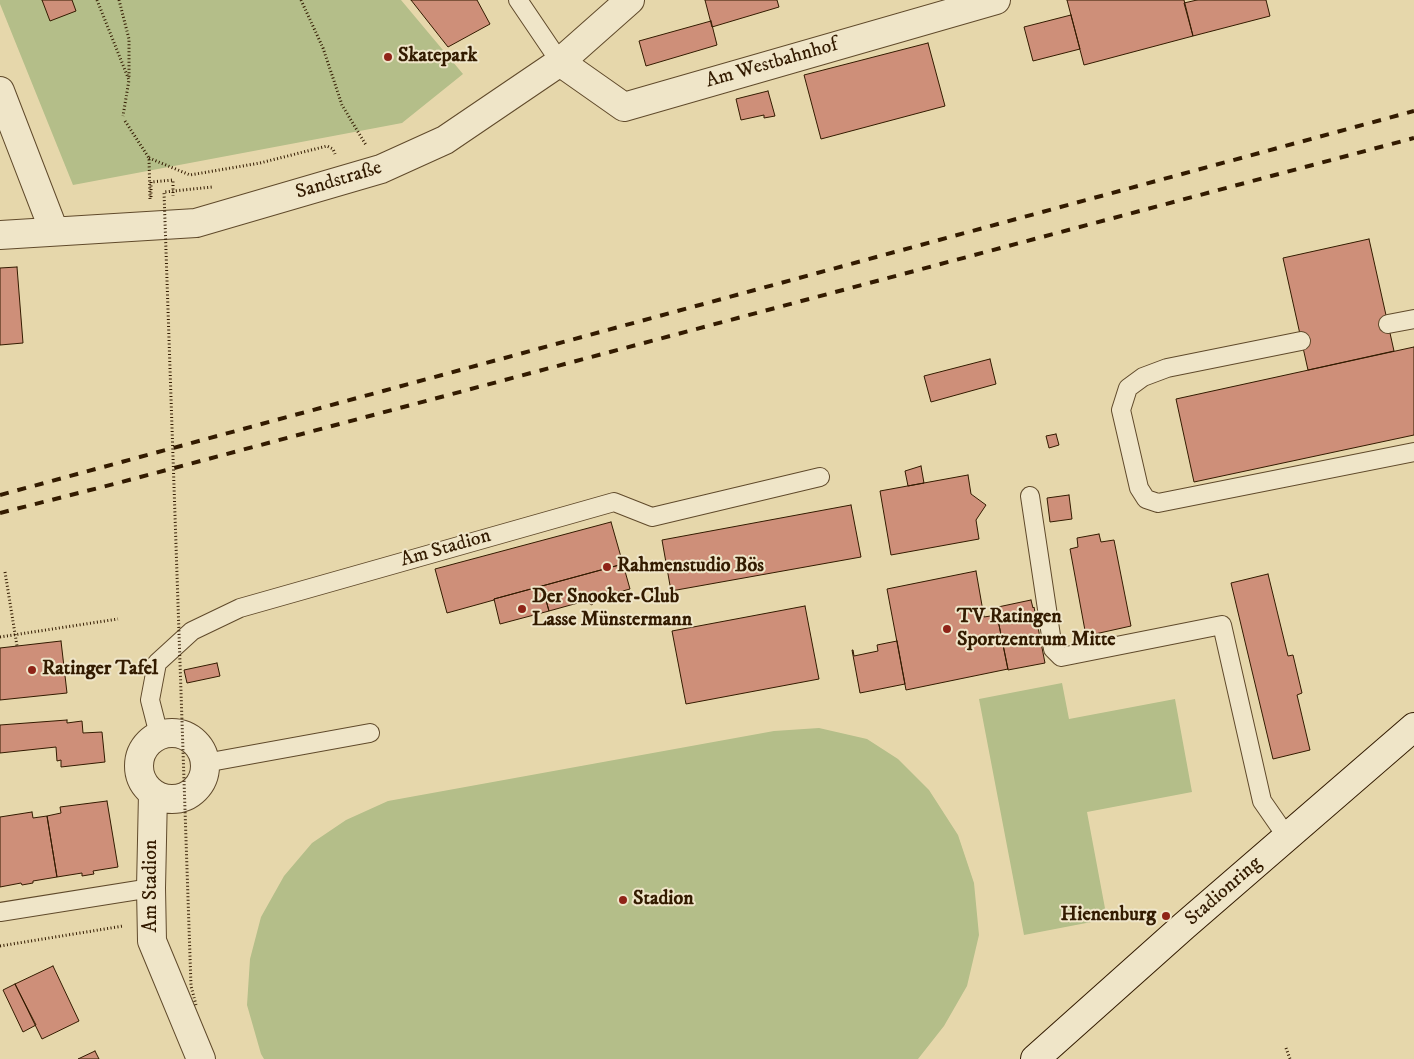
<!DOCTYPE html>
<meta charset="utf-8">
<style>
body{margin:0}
canvas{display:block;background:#e6d7ab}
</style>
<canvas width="1414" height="1059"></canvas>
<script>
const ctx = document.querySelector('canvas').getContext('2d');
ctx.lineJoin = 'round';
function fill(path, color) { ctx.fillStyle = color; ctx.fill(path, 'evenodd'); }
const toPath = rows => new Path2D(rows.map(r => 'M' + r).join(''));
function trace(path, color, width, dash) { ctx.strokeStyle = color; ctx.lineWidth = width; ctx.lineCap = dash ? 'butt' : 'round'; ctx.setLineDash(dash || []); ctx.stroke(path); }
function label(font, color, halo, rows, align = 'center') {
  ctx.font = font + ' "IM FELL DW Pica",serif'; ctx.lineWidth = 4; ctx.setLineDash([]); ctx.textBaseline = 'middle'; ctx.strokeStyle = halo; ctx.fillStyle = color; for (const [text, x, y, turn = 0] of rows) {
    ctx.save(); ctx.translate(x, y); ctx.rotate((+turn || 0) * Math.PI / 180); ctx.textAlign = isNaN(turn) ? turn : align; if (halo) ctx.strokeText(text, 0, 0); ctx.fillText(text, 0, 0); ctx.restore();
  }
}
const green = toPath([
 [0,0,401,0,463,74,402,123,73,185,0,4],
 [1062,683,1069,719,1175,699,1192,792,1087,812,1107,919,1024,935,979,699],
 [819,728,867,739,898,759,929,790,958,835,974,883,979,935,967,986,944,1026,918,1059,264,1059,261,1054,247,1005,250,959,261,917,284,876,312,843,346,820,388,801,774,731]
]);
const building = toPath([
 [42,0,72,0,76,11,50,21,42,0],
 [411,0,477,0,490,24,448,47,411,0],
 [705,0,777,0,779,7,712,27,705,0],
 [1067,0,1184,0,1193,36,1084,65,1067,0],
 [1197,0,1266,0,1270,16,1193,36,1184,3,1197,0],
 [1071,15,1080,49,1033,61,1024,27,1071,15],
 [711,21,717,45,646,66,639,41,711,21],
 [928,43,945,106,821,139,804,75,928,43],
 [768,91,775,116,764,118,764,115,741,120,736,99,768,91],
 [1369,239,1394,351,1308,370,1283,258,1369,239],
 [17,267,23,343,0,345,0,268,17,267],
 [1414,347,1414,435,1194,482,1176,399,1414,347],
 [990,359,996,384,931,402,924,376,990,359],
 [1056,434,1059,445,1049,448,1046,436,1056,434],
 [921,466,924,483,908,486,905,471,921,466],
 [968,475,971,494,986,505,976,520,979,539,891,555,880,491,968,475],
 [1069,495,1072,519,1050,522,1047,498,1069,495],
 [851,505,861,557,671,591,662,540,851,505],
 [611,522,623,564,494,599,494,600,447,613,435,569,611,522],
 [1099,534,1101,542,1114,540,1131,626,1086,636,1070,549,1078,547,1077,538,1099,534],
 [623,564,630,589,597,598,592,605,585,601,549,611,542,586,623,564],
 [976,571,984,617,997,615,1008,669,906,690,887,589,976,571],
 [1268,574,1288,656,1293,655,1302,693,1297,695,1310,750,1273,759,1231,583,1268,574],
 [542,586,549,611,500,624,494,599,542,586],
 [1031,600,1033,608,1034,607,1045,663,1008,670,997,615,999,614,998,607,1031,600],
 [805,606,819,679,686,704,672,631,805,606],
 [61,641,67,693,0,700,0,648,61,641],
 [897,641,905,684,860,693,852,650,853,650,854,656,878,651,877,645,897,641],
 [217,663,220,676,187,683,184,670,217,663],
 [67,720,67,723,82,721,83,733,102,732,105,762,61,767,61,760,57,761,56,747,0,753,0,725,67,720],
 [107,801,118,867,93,871,94,874,82,876,82,873,57,877,47,816,61,813,60,807,107,801],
 [32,812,33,818,47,816,57,877,33,881,33,883,22,885,21,883,0,887,0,817,32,812],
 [53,966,79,1021,42,1039,15,984,53,966],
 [15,984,36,1025,23,1032,3,990,15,984],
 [95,1051,99,1059,78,1059,95,1051]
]);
const path = toPath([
 [97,0,129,80,123,116],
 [119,0,129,39,129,77],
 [301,0,323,48,342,105,366,145],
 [125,121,149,158,150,199],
 [149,158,190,175,260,163,327,146,333,149,335,154],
 [151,197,151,182,173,180,173,196],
 [5,572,17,646],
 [0,637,118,619],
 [0,946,123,926],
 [1286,1048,1290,1059]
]);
const service = toPath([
 [518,0,560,62],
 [1388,324,1414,319],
 [1301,341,1167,368,1143,377,1128,388,1121,410,1139,488,1146,499,1158,503,1414,452],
 [1030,496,1053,649,1061,657,1222,625,1262,801,1287,837],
 [159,735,150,700,157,663,192,631,240,608,614,502,652,517,820,477],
 [205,763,370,733],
 [0,912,151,888]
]);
const minor = toPath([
 [560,62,624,107,996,0],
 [0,91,54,231],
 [0,235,196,223,381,169,445,140,560,62,630,0],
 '139 766a33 33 0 1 1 66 0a33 33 0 1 1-66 0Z',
 [153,793,151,888,152,941,201,1059]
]);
const secondary = toPath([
 [1035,1059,1184,926,1414,727]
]);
const rail = toPath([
 [0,495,1414,111],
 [0,513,114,484,1414,138]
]);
const pathBridge = toPath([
 [196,1005,191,986,164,192,212,187]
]);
const markers = [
 [388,57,5,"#8f2418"],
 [607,567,5,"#8f2418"],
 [522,609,5,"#8f2418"],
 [947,629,5,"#8f2418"],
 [32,670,5,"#8f2418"],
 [623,900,5,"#8f2418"],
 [1166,916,5,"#8f2418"]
];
const poiNames = [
 ["Skatepark",398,57],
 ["Rahmenstudio Bös",617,567],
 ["Der Snooker-Club",532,598],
 ["Lasse Münstermann",532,621],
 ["TV Ratingen",957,618],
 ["Sportzentrum Mitte",957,641],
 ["Ratinger Tafel",42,670],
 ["Stadion",633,900],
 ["Hienenburg",1156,916,"right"]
];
const streetNames = [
 ["Am Westbahnhof",772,64,-16],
 ["Sandstraße",339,181,-17],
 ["Am Stadion",446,549,-16],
 ["Am Stadion",152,886,-90],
 ["Stadionring",1224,892,-41]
];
fill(green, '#b4be89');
fill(building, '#ce8f79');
trace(building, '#331b00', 1);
trace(service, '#604a2b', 20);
trace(minor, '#604a2b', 30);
trace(secondary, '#331b00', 30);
trace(path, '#331b00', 3, [1, 2.5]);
trace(service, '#efe5c8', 18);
trace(minor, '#efe5c8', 28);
trace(secondary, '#efe5c8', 28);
trace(rail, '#331b00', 4, [9, 9]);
trace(pathBridge, '#331b00', 3, [1, 2.5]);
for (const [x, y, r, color] of markers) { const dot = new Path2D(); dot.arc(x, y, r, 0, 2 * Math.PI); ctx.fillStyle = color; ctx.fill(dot); trace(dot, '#efe5c8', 2); }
label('bold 20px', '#331b00', '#efe5c8', poiNames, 'left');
label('20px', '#331b00', '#efe5c8', streetNames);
</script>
